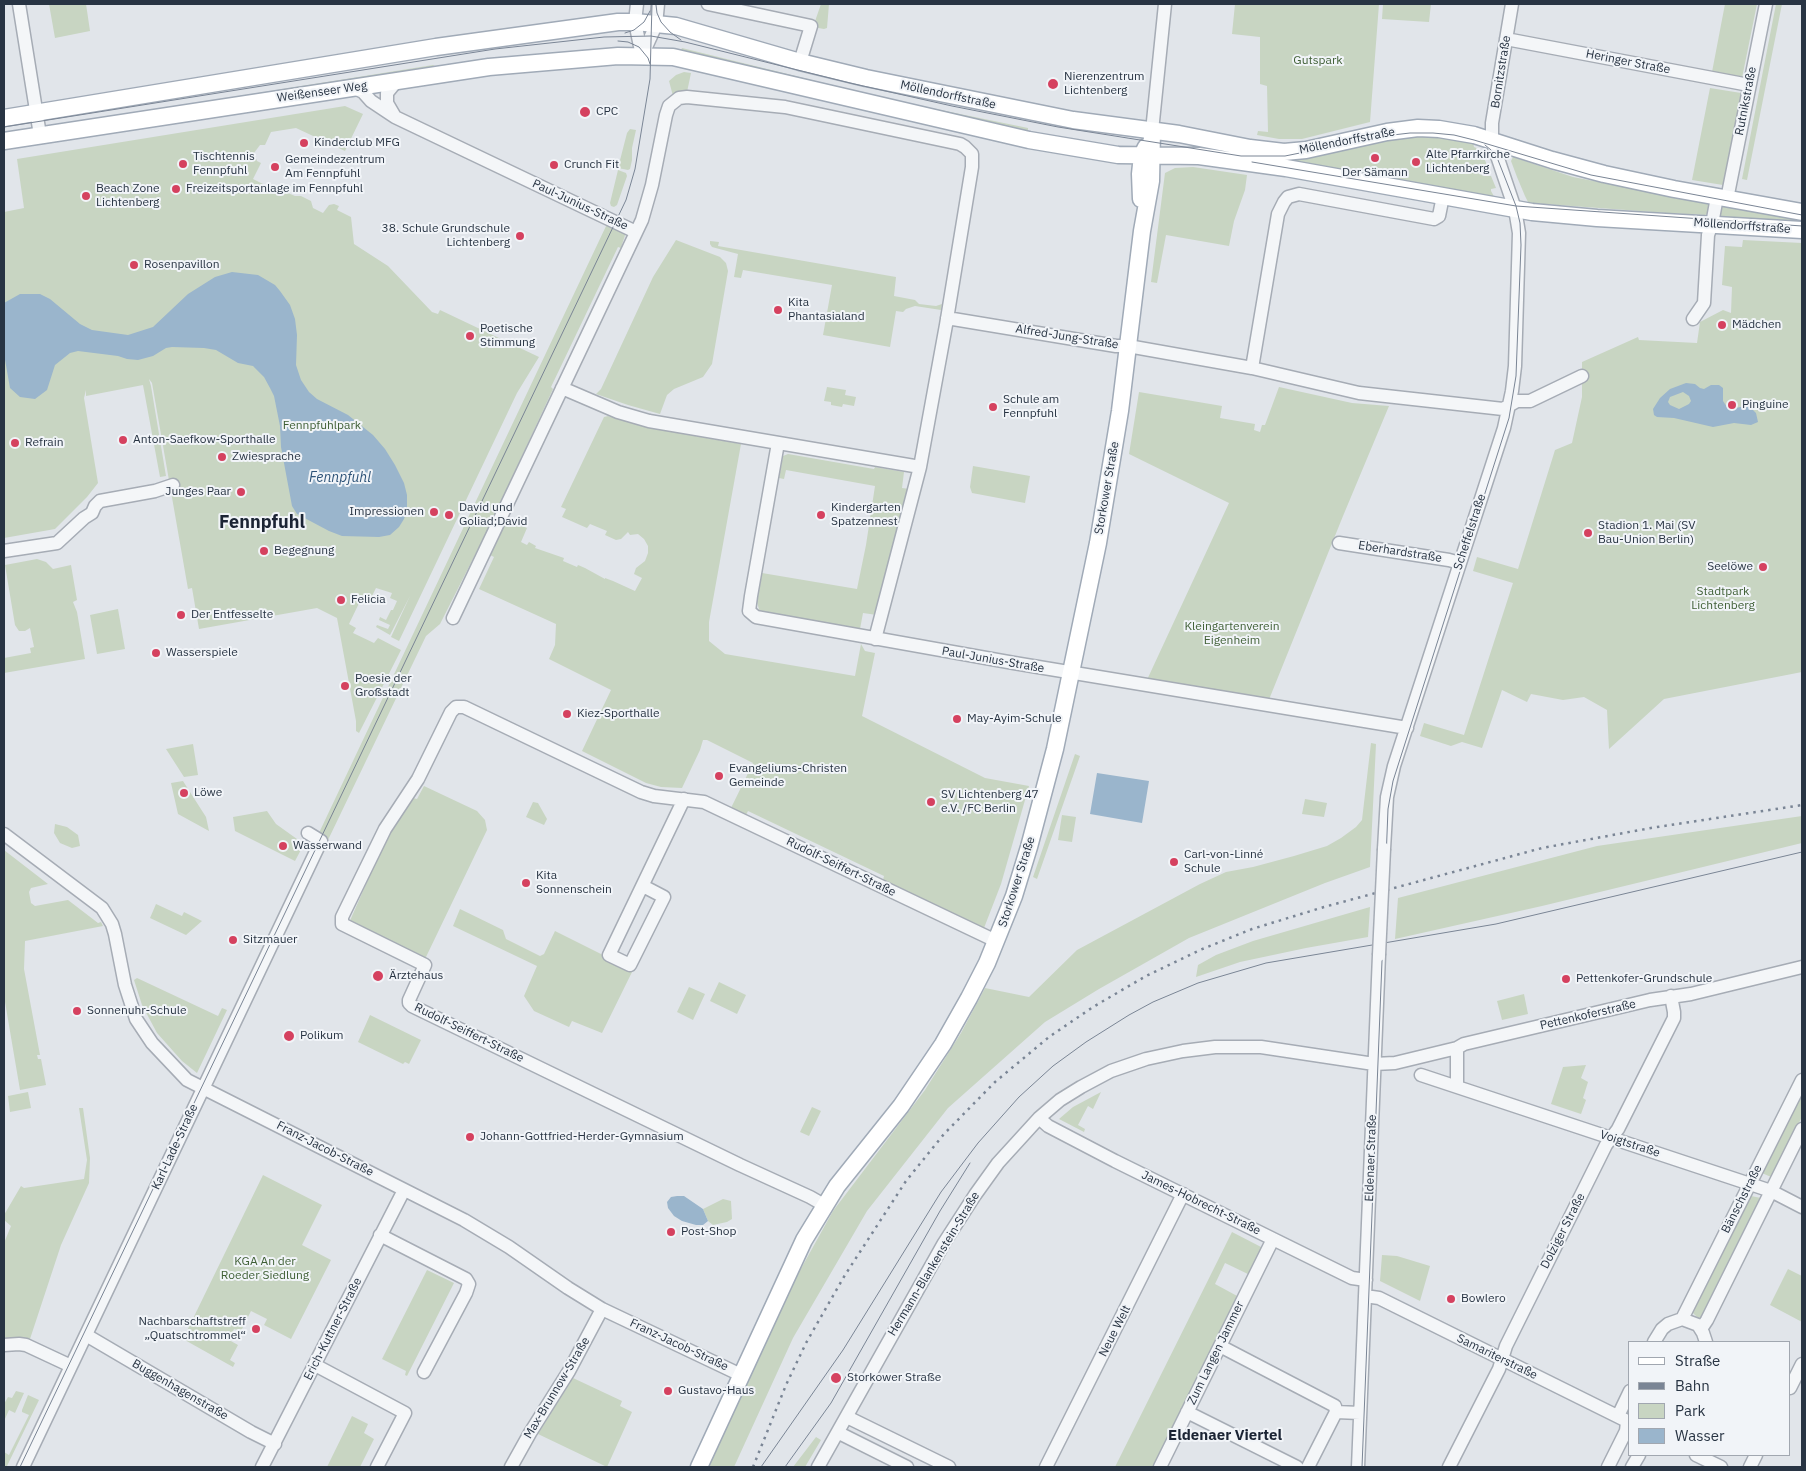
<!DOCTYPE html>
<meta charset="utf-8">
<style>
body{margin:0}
#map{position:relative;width:1806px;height:1471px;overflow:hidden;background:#e1e5ea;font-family:"IBM Plex Sans",sans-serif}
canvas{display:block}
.frame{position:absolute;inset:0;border:5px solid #283443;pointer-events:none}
.legend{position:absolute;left:1628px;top:1341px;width:162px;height:115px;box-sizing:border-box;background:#f1f4f8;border:1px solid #a1a7b0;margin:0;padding:6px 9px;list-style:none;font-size:15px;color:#283443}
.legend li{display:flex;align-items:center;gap:10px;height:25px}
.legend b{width:25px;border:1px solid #a1a7b0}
</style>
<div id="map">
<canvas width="1806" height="1471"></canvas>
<div class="frame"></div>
<ul class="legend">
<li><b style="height:6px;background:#fff"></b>Straße</li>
<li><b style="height:6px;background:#7a8595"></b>Bahn</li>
<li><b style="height:14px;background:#c8d5c2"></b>Park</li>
<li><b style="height:14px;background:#9ab5cc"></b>Wasser</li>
</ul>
</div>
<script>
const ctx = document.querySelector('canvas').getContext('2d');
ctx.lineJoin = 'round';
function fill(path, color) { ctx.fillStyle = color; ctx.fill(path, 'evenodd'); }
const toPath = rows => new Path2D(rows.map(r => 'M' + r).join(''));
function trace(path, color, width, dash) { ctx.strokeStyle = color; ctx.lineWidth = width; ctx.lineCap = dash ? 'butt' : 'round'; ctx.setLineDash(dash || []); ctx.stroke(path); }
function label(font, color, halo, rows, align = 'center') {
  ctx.font = font + ' "IBM Plex Sans",sans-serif'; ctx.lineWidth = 4; ctx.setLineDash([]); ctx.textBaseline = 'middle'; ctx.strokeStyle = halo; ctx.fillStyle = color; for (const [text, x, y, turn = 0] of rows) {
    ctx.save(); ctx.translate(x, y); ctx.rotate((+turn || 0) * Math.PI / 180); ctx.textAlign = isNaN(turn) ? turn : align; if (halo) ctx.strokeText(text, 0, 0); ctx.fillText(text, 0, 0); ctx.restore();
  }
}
const green = toPath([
 [49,4,86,4,90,31,55,38],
 [821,4,829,4,827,28,824,29,813,27],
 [1235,4,1379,4,1370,122,1302,139,1279,139,1257,135,1258,131,1268,132,1267,86,1260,84,1260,37,1232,34],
 [1383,4,1431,4,1429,22,1382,19],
 [1725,4,1757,4,1742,78,1712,72],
 [1776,4,1782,4,1747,180,1742,179],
 [682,48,897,101,1028,128,1028,131,853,93,707,56,680,52],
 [433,65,435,66,436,68,58,125],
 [684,72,691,73,687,92,673,96,669,81,676,75],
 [1710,88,1741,93,1723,185,1692,180],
 [345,106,363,114,345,151,296,128,271,132,265,145,260,145,254,153,257,161,261,163,253,179,275,190,276,188,295,196,301,196,311,201,313,208,323,213,329,205,334,204,339,206,337,210,351,217,354,244,388,266,432,312,438,314,440,310,539,357,517,393,399,641,391,637,410,596,390,635,376,627,377,625,388,629,390,625,379,620,380,617,386,620,391,610,393,610,397,601,390,598,392,593,376,588,370,600,362,597,349,624,356,628,353,633,374,643,378,638,401,650,359,733,356,731,356,721,337,618,317,608,199,629,192,588,188,589,152,383,149,379,151,386,166,476,160,477,143,385,86,396,86,390,84,398,98,483,87,497,55,529,4,538,4,212,24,208,17,159],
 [630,129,636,130,632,148,632,160,630,169,628,170,618,168,627,133],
 [1420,134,1473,142,1474,147,1481,150,1490,173,1487,172,1486,169,1482,169,1479,174,1484,176,1491,176,1496,188,1491,189,1491,191,1496,200,1287,164,1287,159,1358,144],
 [1513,157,1573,177,1707,203,1709,206,1708,213,1705,215,1667,213,1531,203,1528,202,1525,196,1517,177,1511,161],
 [1193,167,1247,175,1245,190,1234,221,1229,246,1166,235,1157,283,1151,282,1165,173,1175,168],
 [618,170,626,173,627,176,617,205,614,207,611,206,610,203],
 [1721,204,1800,218,1799,222,1721,218,1719,216],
 [607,224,626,232,621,248,618,247,551,387,553,389,486,534,483,551,478,549,440,624,426,636,328,840,318,835],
 [676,240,720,257,726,263,728,271,712,364,703,377,674,389,667,395,660,414,628,405,596,394,601,389,653,277],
 [1743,240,1802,243,1802,672,1664,699,1609,749,1607,710,1584,697,1563,700,1531,694,1527,702,1502,690,1482,748,1462,742,1451,746,1420,736,1424,723,1464,735,1513,583,1473,571,1477,557,1518,569,1555,450,1572,443,1582,397,1582,362,1638,337,1639,340,1697,343,1700,322,1723,310,1731,313,1732,287,1722,285,1725,246,1742,247],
 [710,241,719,242,718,246,896,277,894,296,915,300,919,304,936,306,942,304,941,310,915,306,906,309,903,312,896,311,890,347,823,335,832,285,743,270,741,278,734,277,738,254,712,247,710,244],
 [827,387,846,390,845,395,856,397,854,406,843,404,842,407,831,405,831,402,824,401],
 [1279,387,1352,403,1389,406,1343,516,1268,702,1146,682,1229,503,1129,454,1139,392,1222,406,1220,418,1255,424,1254,430,1260,432,1262,425,1265,425],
 [608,416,645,427,741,444,709,622,709,641,725,654,855,676,861,644,865,651,875,653,862,716,985,778,1029,786,1001,884,984,928,883,880,884,876,748,811,746,815,731,808,753,763,707,740,703,740,700,750,682,788,661,787,646,783,582,751,611,690,549,659,555,645,556,624,479,589,494,557,488,554,506,518,527,528,521,542,527,545,529,542,536,546,535,548,564,558,563,561,577,567,578,565,585,568,605,579,605,578,613,581,635,591,642,578,634,574,636,568,645,561,648,553,648,546,644,539,638,534,630,535,628,532,621,539,616,540,605,535,607,531,590,524,587,528,562,517,566,509,561,507,604,417],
 [788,454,874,469,875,467,904,472,902,488,910,489,877,615,863,613,860,629,760,613,757,602,762,573,857,589,866,545,875,486,786,470,784,479,779,478,783,456],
 [973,466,1030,476,1025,503,972,493,970,487],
 [37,559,46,562,53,569,71,565,77,600,73,602,77,612,85,659,4,673,4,658,31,653,30,648,34,647,30,628,25,631,19,631,15,625,5,565],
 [118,609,125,649,97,654,90,615],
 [1371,743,1376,744,1370,867,1325,883,1189,938,1099,989,1045,1022,948,1108,867,1211,793,1338,734,1467,707,1467,798,1274,833,1211,925,1090,961,1033,985,988,1029,997,1077,950,1200,884,1226,872,1253,867,1294,856,1327,846,1341,838,1356,827,1362,820],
 [193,744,198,775,184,777,166,749],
 [1075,754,1080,756,1037,879,1033,877],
 [183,781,206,817,209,831,178,814,171,783],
 [424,786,477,811,485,820,487,830,426,957,424,958,349,923,387,836,413,798,417,799],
 [1305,799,1327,803,1324,817,1302,814],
 [533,802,538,803,547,819,544,825,526,817],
 [267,811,276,824,304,844,295,861,235,831,233,817],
 [1062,815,1076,817,1072,842,1058,840],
 [1802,816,1802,843,1542,906,1395,939,1398,898,1597,846],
 [55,824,67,827,78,835,80,846,72,848,60,843,54,833],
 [4,850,48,884,31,888,29,892,31,903,35,906,68,900,98,923,101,922,103,926,25,941,24,969,40,1055,37,1055,38,1059,41,1059,46,1085,20,1090,4,996],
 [156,904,182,916,184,912,202,921,186,935,150,918],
 [1370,907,1368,937,1306,948,1240,962,1196,977,1198,965,1216,955,1253,941],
 [460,909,503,930,506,939,540,956,544,954,555,931,633,970,602,1033,572,1021,569,1027,534,1011,524,996,537,966,453,926],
 [137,978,218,1016,222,1008,227,1010,197,1073,182,1061,157,1033,142,1005,134,980],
 [719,982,746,995,737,1014,710,1001],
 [689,987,705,994,693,1020,677,1012],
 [1524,994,1528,1014,1502,1020,1497,1001],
 [370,1015,421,1040,409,1064,405,1062,403,1064,358,1042],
 [1586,1065,1581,1078,1588,1082,1583,1098,1586,1100,1581,1114,1551,1104,1563,1067],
 [1802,1091,1802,1117,1771,1177,1762,1173],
 [28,1092,31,1108,10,1112,8,1096],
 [1101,1092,1093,1109,1088,1106,1078,1125,1085,1129,1084,1132,1059,1119,1073,1107],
 [812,1107,821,1111,809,1136,800,1132],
 [79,1108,83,1108,90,1158,89,1183,61,1245,30,1339,18,1337,4,1338,4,1243,11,1226,4,1220,4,1215,21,1186,24,1188,84,1179,87,1160],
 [263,1175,322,1205,302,1245,331,1260,291,1339,264,1325,267,1319,251,1311,241,1331,234,1329,229,1340,238,1345,230,1360,235,1363,233,1367,183,1339],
 [1751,1196,1761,1198,1702,1316,1698,1318,1692,1312],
 [723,1199,731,1201,732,1219,727,1222,713,1225,708,1221,703,1209],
 [1232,1232,1263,1248,1250,1275,1225,1263,1215,1284,1239,1297,1154,1467,1115,1467],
 [1382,1255,1397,1256,1430,1266,1420,1301,1380,1281],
 [1788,1269,1802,1276,1802,1322,1770,1305],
 [427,1270,454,1283,407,1376,405,1375,406,1371,382,1359],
 [573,1378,622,1401,620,1406,632,1412,607,1467,538,1434],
 [16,1391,24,1393,15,1413,9,1410,4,1421,4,1404,8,1397,12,1398],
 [28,1395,39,1400,7,1466,4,1467,4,1452,9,1455,29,1415,22,1412,22,1410],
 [352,1416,368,1424,364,1433,374,1439,360,1467,327,1467],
 [816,1437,821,1440,805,1467,793,1467]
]);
const water = toPath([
 [232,272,258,275,275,285,280,291,290,305,295,319,297,335,296,365,301,380,309,392,317,399,348,415,373,435,385,449,395,465,404,483,407,495,407,511,404,519,399,527,390,535,379,537,342,536,329,531,297,514,292,506,281,447,280,426,274,396,270,388,264,377,253,366,238,363,216,350,204,348,172,347,166,348,153,356,138,360,127,359,118,356,78,351,70,353,55,365,47,390,35,399,20,397,10,388,4,354,4,303,20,294,40,294,50,299,80,324,92,330,128,335,153,327,188,294,215,277],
 [1686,383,1695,384,1700,388,1704,389,1711,385,1719,385,1723,388,1723,401,1727,407,1731,409,1745,406,1750,407,1756,413,1758,422,1751,425,1734,423,1713,427,1674,418,1657,417,1654,415,1653,409,1660,398,1670,389],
 [1683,392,1689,396,1691,401,1689,404,1679,409,1670,405,1668,402,1670,397],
 [1097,773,1149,781,1142,823,1090,814],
 [677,1196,684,1196,703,1209,708,1221,703,1225,696,1225,682,1221,674,1216,668,1208,667,1202,671,1197]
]);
const minor = toPath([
 [19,4,40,135],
 [637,4,635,22,642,56],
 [708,4,811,26,800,62],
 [1506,39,1749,85],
 [642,56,656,25,658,4],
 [352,87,363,92,371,101,395,117,636,232],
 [394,115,387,103,387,93,396,82],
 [1152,131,1165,4],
 [1727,199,1766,4],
 [947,318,1116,346,1128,346,1252,368,1359,393,1503,409,1517,401,1530,401,1582,376],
 [1693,319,1704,303,1708,235,1712,224,1717,197],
 [1252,368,1278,214,1284,202,1288,197,1299,194,1434,219,1439,216,1443,196],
 [562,388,618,412,649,421,920,467],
 [778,443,751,596,749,611,756,617,1014,663,1407,728],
 [1339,543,1449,560,1460,563],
 [4,551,57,543,84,518,92,513,95,506,100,501,155,491,173,485],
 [453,618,642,220,652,185,666,115,669,106,679,98,687,97,785,107,960,144,965,147,972,154,972,167,946,325,920,467,875,639],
 [4,834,102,908,112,924,115,934,125,985,136,1019,152,1043,187,1080,464,1220,509,1247,568,1288,602,1309,741,1375],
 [1384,849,1387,797,1394,766,1504,428,1512,391,1515,366,1519,233,1515,209,1492,141,1492,123,1512,4],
 [643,886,664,897,630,965,609,955,684,799],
 [1457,1048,1457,1086],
 [1421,1075,1750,1184,1771,1191,1802,1207],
 [1039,1118,1048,1126,1115,1161,1352,1278,1366,1280],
 [824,1205,810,1197,740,1165,412,1006,409,1003,409,1000,425,965,342,924,342,917,385,829,418,779,451,712,456,707,464,707,641,792,654,796,704,802,996,941],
 [380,1235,466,1279,469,1284,466,1293,424,1372],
 [1365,1296,1379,1298,1625,1420,1627,1422,1626,1431,1608,1467],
 [1682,1319,1802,1080],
 [1701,1329,1707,1320,1802,1129],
 [86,1335,251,1432,275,1444],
 [1654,1342,1662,1329,1668,1324,1682,1319,1698,1325,1703,1333,1706,1342],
 [4,1345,19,1344,26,1345,71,1366],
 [1220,1346,1335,1406,1336,1412,1308,1467],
 [315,1365,405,1413,377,1467],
 [1790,1388,1802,1364],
 [1187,1412,1297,1467],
 [1336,1412,1360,1413],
 [1618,1416,1630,1391],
 [847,1417,949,1467],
 [839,1433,907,1467],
 [1696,1455,1721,1467],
 [23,1467,321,841,308,833],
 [262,1467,404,1190],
 [511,1467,530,1433,569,1371,602,1309],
 [818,1467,944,1243,975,1195,998,1163,1039,1118,1060,1100,1081,1087,1111,1071,1146,1059,1183,1051,1215,1047,1261,1047,1374,1064,1395,1063,1457,1048,1464,1044,1650,1000,1691,994,1802,967],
 [1046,1467,1183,1194],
 [1160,1467,1273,1239],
 [1358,1467,1379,955],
 [1449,1467,1499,1369,1506,1346,1606,1145,1618,1129,1674,1018,1674,1012,1671,996],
 [1632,1467,1639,1455],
 [1750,1467,1756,1455]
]);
const major = toPath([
 [4,118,436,47,618,22,635,22,676,26,800,62,866,78,1073,120,1179,134,1250,148,1284,152,1306,150,1387,132,1418,128,1439,129,1474,135,1552,160,1604,174,1674,189,1802,212],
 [4,141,489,67,618,56,673,57,1029,140,1118,155,1199,156,1286,168,1532,212,1597,218,1802,230],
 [1141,199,1140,174,1142,155,1146,147],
 [699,1467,804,1240,837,1186,901,1106,943,1044,969,998,987,963,1014,896,1029,847,1055,749,1098,543,1120,411,1142,231,1151,181,1152,131]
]);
const tram = toPath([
 [656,5,657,13,661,22,670,32,681,40],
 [625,33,634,30,644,22,650,11],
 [618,41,628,42,639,47,648,58,650,64],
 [4,127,495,49,604,37,651,36,685,42,850,83,952,106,1058,127,1241,156,1285,156,1384,136,1410,133,1433,133,1454,135,1474,140,1591,175,1802,215],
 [1252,162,1516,206,1802,226],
 [20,1467,626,200,635,169,650,79,652,4],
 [761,1467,843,1350,941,1192,978,1143,1019,1097,1053,1066,1086,1042,1129,1015,1153,1002,1198,983,1266,963,1496,924,1802,852],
 [785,1467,831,1403,940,1211,970,1163],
 [1362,1467,1388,809,1393,781,1509,418,1516,376,1521,245,1520,223,1516,206,1498,160,1491,150,1485,145]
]);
const rail = toPath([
 [753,1467,786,1385,806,1343,845,1275,906,1181,944,1134,995,1082,1049,1037,1093,1007,1146,976,1200,950,1252,929,1324,907,1542,848,1651,828,1802,805]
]);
const minorBridge = toPath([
 [1379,955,1384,849]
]);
const markers = [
 [1053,84,6,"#d5415f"],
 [585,112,6,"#d5415f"],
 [304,143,5,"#d5415f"],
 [1375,158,5,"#d5415f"],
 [1416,162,5,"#d5415f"],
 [183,164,5,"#d5415f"],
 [554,165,5,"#d5415f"],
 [275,167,5,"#d5415f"],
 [176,189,5,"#d5415f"],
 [86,196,5,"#d5415f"],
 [520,236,5,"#d5415f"],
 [134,265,5,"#d5415f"],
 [778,310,5,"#d5415f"],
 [1722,325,5,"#d5415f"],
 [470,336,5,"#d5415f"],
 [1732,405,5,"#d5415f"],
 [993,407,5,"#d5415f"],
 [123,440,5,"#d5415f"],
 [15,443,5,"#d5415f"],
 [222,457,5,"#d5415f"],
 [241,492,5,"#d5415f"],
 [434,512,5,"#d5415f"],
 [449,515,5,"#d5415f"],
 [821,515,5,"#d5415f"],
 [1588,533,5,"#d5415f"],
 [264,551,5,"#d5415f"],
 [1763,567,5,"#d5415f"],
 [341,600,5,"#d5415f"],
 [181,615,5,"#d5415f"],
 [156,653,5,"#d5415f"],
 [345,686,5,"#d5415f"],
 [567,714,5,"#d5415f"],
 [957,719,5,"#d5415f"],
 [719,776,5,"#d5415f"],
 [184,793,5,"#d5415f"],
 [931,802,5,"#d5415f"],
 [283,846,5,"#d5415f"],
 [1174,862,5,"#d5415f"],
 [526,883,5,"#d5415f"],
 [233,940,5,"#d5415f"],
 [378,976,6,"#d5415f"],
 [1566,979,5,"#d5415f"],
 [77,1011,5,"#d5415f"],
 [289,1036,6,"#d5415f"],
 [470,1137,5,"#d5415f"],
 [671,1232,5,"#d5415f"],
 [1451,1299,5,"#d5415f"],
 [256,1329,5,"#d5415f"],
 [836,1378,6,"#d5415f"],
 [668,1391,5,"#d5415f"]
];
const parkNames = [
 ["Gutspark",1318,61],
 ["Fennpfuhlpark",322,426],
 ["Stadtpark",1723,592],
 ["Lichtenberg",1723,606],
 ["Kleingartenverein",1232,627],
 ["Eigenheim",1232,641],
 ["KGA An der",265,1262],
 ["Roeder Siedlung",265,1276]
];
const streetNames = [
 ["Heringer Straße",1628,62,11],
 ["Bornitzstraße",1501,72,-81],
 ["Weißenseer Weg",322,92,-8],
 ["Möllendorffstraße",948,95,12],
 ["Rutnikstraße",1746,101,-79],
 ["Möllendorffstraße",1347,141,-11],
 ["Paul-Junius-Straße",580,205,25],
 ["Möllendorffstraße",1742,226,4],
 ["Alfred-Jung-Straße",1067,337,9],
 ["Storkower Straße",1107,488,-80],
 ["Scheffelstraße",1470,532,-72],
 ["Eberhardstraße",1400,552,9],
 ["Paul-Junius-Straße",993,660,10],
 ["Rudolf-Seiffert-Straße",841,867,26],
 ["Storkower Straße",1017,882,-72],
 ["Pettenkoferstraße",1588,1015,-13],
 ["Rudolf-Seiffert-Straße",469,1033,26],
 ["Voigtstraße",1630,1144,18],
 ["Karl-Lade-Straße",175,1147,-65],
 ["Franz-Jacob-Straße",325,1149,27],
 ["Eldenaer Straße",1371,1158,-88],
 ["Bänschstraße",1742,1199,-63],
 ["James-Hobrecht-Straße",1201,1203,26],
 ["Dolziger Straße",1563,1231,-63],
 ["Hermann-Blankenstein-Straße",934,1264,-59],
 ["Erich-Kuttner-Straße",333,1329,-63],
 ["Neue Welt",1115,1331,-63],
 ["Franz-Jacob-Straße",679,1345,25],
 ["Zum Langen Jammer",1216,1353,-64],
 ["Samariterstraße",1497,1357,26],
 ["Max-Brunnow-Straße",557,1388,-59],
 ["Buggenhagenstraße",180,1390,30]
];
const poiNames = [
 ["Nierenzentrum",1064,77],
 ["Lichtenberg",1064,91],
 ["CPC",596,112],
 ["Kinderclub MFG",314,143],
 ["Alte Pfarrkirche",1426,155],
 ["Lichtenberg",1426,169],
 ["Tischtennis",193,157],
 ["Fennpfuhl",193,171],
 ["Gemeindezentrum",285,160],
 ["Am Fennpfuhl",285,174],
 ["Crunch Fit",564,165],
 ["Der Sämann",1375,173,"center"],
 ["Beach Zone",96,189],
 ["Lichtenberg",96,203],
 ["Freizeitsportanlage im Fennpfuhl",186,189],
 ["38. Schule Grundschule",510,229,"right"],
 ["Lichtenberg",510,243,"right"],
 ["Rosenpavillon",144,265],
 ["Kita",788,303],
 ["Phantasialand",788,317],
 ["Mädchen",1732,325],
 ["Poetische",480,329],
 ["Stimmung",480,343],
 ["Schule am",1003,400],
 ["Fennpfuhl",1003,414],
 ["Pinguine",1742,405],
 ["Anton-Saefkow-Sporthalle",133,440],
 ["Refrain",25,443],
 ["Zwiesprache",232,457],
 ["Junges Paar",231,492,"right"],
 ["David und",459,508],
 ["Goliad;David",459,522],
 ["Kindergarten",831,508],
 ["Spatzennest",831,522],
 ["Impressionen",424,512,"right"],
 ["Stadion 1. Mai (SV",1598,526],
 ["Bau-Union Berlin)",1598,540],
 ["Begegnung",274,551],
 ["Seelöwe",1753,567,"right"],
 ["Felicia",351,600],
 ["Der Entfesselte",191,615],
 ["Wasserspiele",166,653],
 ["Poesie der",355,679],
 ["Großstadt",355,693],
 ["Kiez-Sporthalle",577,714],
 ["May-Ayim-Schule",967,719],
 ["Evangeliums-Christen",729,769],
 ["Gemeinde",729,783],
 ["Löwe",194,793],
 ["SV Lichtenberg 47",941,795],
 ["e.V. /FC Berlin",941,809],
 ["Wasserwand",293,846],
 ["Carl-von-Linné",1184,855],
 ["Schule",1184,869],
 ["Kita",536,876],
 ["Sonnenschein",536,890],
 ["Sitzmauer",243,940],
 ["Ärztehaus",389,976],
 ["Pettenkofer-Grundschule",1576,979],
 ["Sonnenuhr-Schule",87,1011],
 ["Polikum",300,1036],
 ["Johann-Gottfried-Herder-Gymnasium",480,1137],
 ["Post-Shop",681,1232],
 ["Bowlero",1461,1299],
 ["Nachbarschaftstreff",246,1322,"right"],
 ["„Quatschtrommel“",246,1336,"right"],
 ["Storkower Straße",847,1378],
 ["Gustavo-Haus",678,1391]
];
const waterNames = [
 ["Fennpfuhl",340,478]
];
const quarterNames = [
 ["Eldenaer Viertel",1225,1436]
];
const districtNames = [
 ["Fennpfuhl",262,523]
];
fill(green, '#c8d5c2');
fill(water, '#9ab5cc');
trace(minor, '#a6acb5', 15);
trace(major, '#a0aab7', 19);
trace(minor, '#f4f6f8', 12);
trace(major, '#fff', 16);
trace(tram, '#7a8595', 1);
trace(rail, '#7a8595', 2.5, [2.5, 5]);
trace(minorBridge, '#a6acb5', 15, []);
trace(minorBridge, '#f4f6f8', 12);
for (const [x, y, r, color] of markers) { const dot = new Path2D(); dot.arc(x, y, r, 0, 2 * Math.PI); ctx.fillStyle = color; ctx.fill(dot); trace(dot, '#f1f4f8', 2); }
label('12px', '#3f5f35', '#f1f4f8', parkNames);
label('12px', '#283443', '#f1f4f8', streetNames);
label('12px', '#283443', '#f1f4f8', poiNames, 'left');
label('italic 14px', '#305579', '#f1f4f8', waterNames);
label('bold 15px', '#1b2434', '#f1f4f8', quarterNames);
label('bold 18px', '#1b2434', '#f1f4f8', districtNames);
</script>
